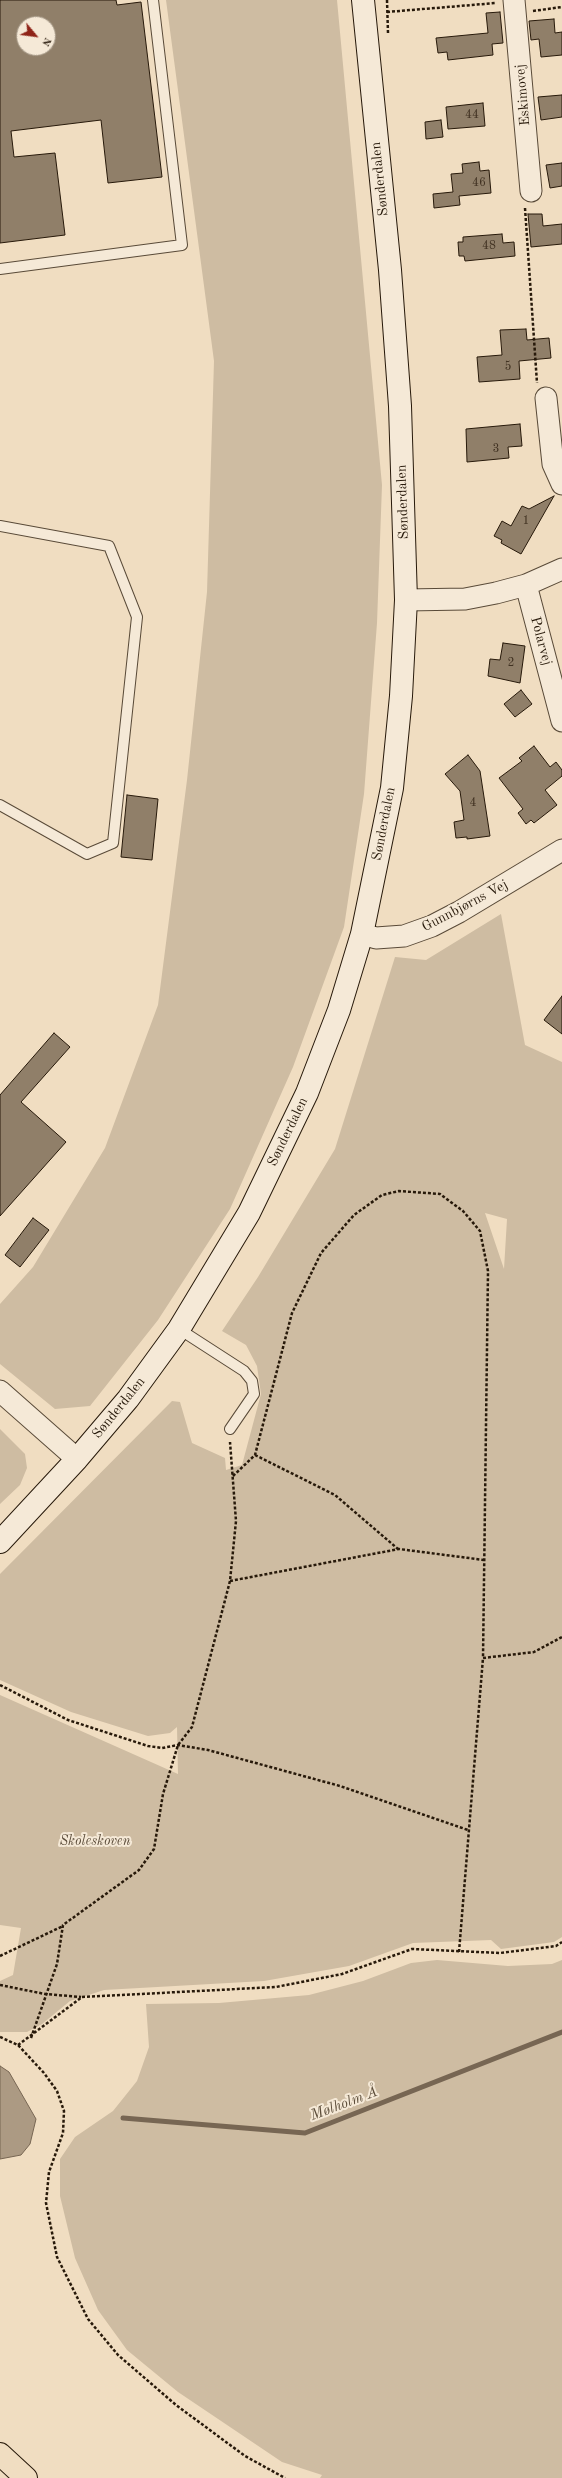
<!DOCTYPE html>
<meta charset="utf-8">
<style>
body{margin:0}
#map{position:relative;width:562px;height:2478px;overflow:hidden;background:#f0ddc1;font-family:"Old Standard TT",serif}
canvas{display:block}
.north{position:absolute;left:16px;top:16px;width:40px;height:40px;box-sizing:border-box;background:#f5e9d7;border:1px solid #a39685;border-radius:50%;rotate:119deg;font-size:11px;font-weight:700;line-height:16px;text-align:center;color:#27190a}
.north::after{content:'';display:block;margin:auto;width:14px;height:18px;background:#8f2418;clip-path:polygon(50% 0,100% 100%,50% 72%,0 100%)}
</style>
<div id="map">
<canvas width="562" height="2478"></canvas>
<div class="north">N</div>
</div>
<script>
const ctx = document.querySelector('canvas').getContext('2d');
ctx.lineJoin = 'round';
function fill(path, color) { ctx.fillStyle = color; ctx.fill(path, 'evenodd'); }
const toPath = rows => new Path2D(rows.map(r => 'M' + r).join(''));
function trace(path, color, width, dash) { ctx.strokeStyle = color; ctx.lineWidth = width; ctx.lineCap = dash ? 'butt' : 'round'; ctx.setLineDash(dash || []); ctx.stroke(path); }
function label(font, color, halo, rows, align = 'center') {
  ctx.font = font + ' "Old Standard TT",serif'; ctx.lineWidth = 4; ctx.setLineDash([]); ctx.textBaseline = 'middle'; ctx.strokeStyle = halo; ctx.fillStyle = color; for (const [text, x, y, turn = 0] of rows) {
    ctx.save(); ctx.translate(x, y); ctx.rotate((+turn || 0) * Math.PI / 180); ctx.textAlign = isNaN(turn) ? turn : align; if (halo) ctx.strokeText(text, 0, 0); ctx.fillText(text, 0, 0); ctx.restore();
  }
}
const green = toPath([
 [166,0,337,0,382,485,377,623,364,794,344,927,293,1067,230,1209,158,1320,90,1406,55,1409,0,1364,0,1304,33,1267,105,1148,158,1005,187,780,207,592,214,361],
 [501,914,525,1045,562,1062,562,1937,554,1942,501,1949,491,1940,413,1943,349,1966,264,1981,104,1990,70,2001,42,2024,27,2032,0,2032,0,1981,13,1975,21,1928,0,1925,0,1695,178,1774,177,1727,170,1733,148,1736,71,1712,0,1680,0,1574,172,1401,180,1402,192,1443,225,1458,226,1470,242,1465,261,1394,257,1366,246,1345,222,1331,258,1277,335,1149,395,957,426,960],
 [485,1213,507,1219,504,1269],
 [0,1429,25,1454,27,1468,20,1485,0,1504],
 [437,1960,508,1966,552,1964,562,1960,562,2478,320,2478,322,2475,282,2462,178,2392,127,2350,98,2310,75,2258,60,2196,60,2159,75,2137,113,2111,137,2081,149,2047,146,2004,219,2003,309,1995,363,1981,411,1963]
]);
const water = toPath([
 [0,2066,9,2072,36,2119,30,2144,21,2155,0,2159,0,2066]
]);
const stream = toPath([
 [123,2118,305,2133,562,2032]
]);
const building = toPath([
 [0,0,116,0,117,5,141,2,162,177,108,183,101,120,11,131,14,157,55,153,65,235,0,243,0,0],
 [24,24,48,24,48,48,24,48,24,24],
 [500,12,503,43,492,44,493,55,448,60,447,52,438,53,436,38,488,33,486,13,500,12],
 [554,19,555,33,562,32,562,55,541,57,539,39,531,40,529,21,554,19],
 [562,95,562,117,541,120,538,97,562,95],
 [483,103,485,126,448,129,446,107,483,103],
 [441,120,443,137,426,139,425,122,441,120],
 [479,162,480,171,489,170,491,193,459,196,460,205,434,208,433,194,453,192,451,174,463,173,462,164,479,162],
 [562,163,562,186,550,188,546,165,562,163],
 [528,214,542,214,543,226,562,224,562,244,531,247,528,214],
 [502,234,503,243,514,242,515,256,465,261,464,256,459,256,458,242,463,242,463,237,502,234],
 [526,329,527,340,549,338,551,358,519,361,520,379,479,382,477,357,502,355,500,330,526,329],
 [520,424,522,446,508,447,509,458,467,462,466,429,520,424],
 [554,496,521,554,501,543,502,540,494,536,502,521,511,526,522,506,529,509,554,496],
 [503,643,525,646,520,683,488,676,490,659,500,660,503,643],
 [521,690,532,704,515,717,504,704,521,690],
 [534,746,550,767,556,762,562,770,562,776,545,790,557,805,534,823,531,820,526,824,518,813,523,809,499,778,522,761,519,758,534,746],
 [468,755,480,771,490,836,467,839,467,837,456,838,454,822,464,820,460,791,445,774,468,755],
 [127,795,158,799,152,860,121,857,127,795],
 [562,996,562,1034,544,1020,562,996],
 [54,1033,70,1047,21,1102,66,1142,0,1216,0,1095,54,1033],
 [33,1218,49,1230,20,1267,5,1255,33,1218]
]);
const path = toPath([
 [387,0,388,33],
 [533,11,562,7],
 [387,12,496,3],
 [525,208,537,383],
 [255,1455,335,1495,398,1549],
 [233,1476,255,1455,292,1313,321,1253,354,1215,382,1195,399,1191,440,1194,463,1211,480,1231,488,1271,483,1658],
 [230,1581,399,1549,484,1560],
 [0,1685,68,1720,148,1746,162,1748,178,1745,208,1750,340,1786,468,1830],
 [459,1952,483,1658,534,1652,562,1637],
 [0,1956,63,1926],
 [0,1985,45,1994,81,1997],
 [0,2037,18,2045,44,2073,57,2091,64,2111,63,2133,49,2172,46,2203,57,2257,88,2319,118,2355,176,2405,245,2456,285,2478],
 [31,2038,57,1964,63,1925,139,1870,154,1849,163,1794,178,1745,192,1727,230,1581,236,1521,230,1442],
 [18,2045,82,1997,276,1987,342,1974,412,1949,500,1953,556,1946,562,1942]
]);
const lane = toPath([
 [0,269,182,245,153,0],
 [0,526,109,546,137,617,113,843,87,854,0,805],
 [179,1329,244,1371,252,1381,254,1394,230,1429]
]);
const street = toPath([
 [514,0,531,191],
 [546,398,553,464,562,484],
 [526,585,562,721],
 [406,600,465,599,496,593,526,585,562,569],
 [362,934,376,938,404,936,432,926,459,912,562,850],
 [0,1391,77,1459]
]);
const secondary = toPath([
 [0,1542,77,1459,128,1399,179,1329,249,1213,307,1093,339,1010,362,934,392,788,401,696,406,600,400,406,390,270,363,0]
]);
const highway = toPath([
 [0,2454,26,2478]
]);
const numberNames = [
 ["44",472,115],
 ["46",479,183],
 ["48",489,246],
 ["5",508,367],
 ["3",496,449],
 ["1",526,521],
 ["2",511,663],
 ["4",473,803]
];
const streetNames = [
 ["Eskimovej",523,95,-95],
 ["Sønderdalen",380,179,-96],
 ["Sønderdalen",403,502,-92],
 ["Polarvej",541,641,75],
 ["Sønderdalen",384,824,-79],
 ["Gunnbjørns Vej",465,906,-28],
 ["Sønderdalen",288,1132,-64],
 ["Sønderdalen",119,1408,-51]
];
const parkNames = [
 ["Skoleskoven",95,1841]
];
const waterNames = [
 ["Mølholm Å",344,2104,-21]
];
fill(green, '#cebca2');
fill(water, '#ac9a83');
trace(water, '#776653', 1);
trace(stream, '#776653', 5);
fill(building, '#907f69');
trace(building, '#27190a', 1);
trace(lane, '#594a38', 12);
trace(street, '#594a38', 23);
trace(secondary, '#27190a', 24);
trace(highway, '#27190a', 24);
trace(path, '#27190a', 2.5, [3, 2]);
trace(lane, '#f5e9d7', 10);
trace(street, '#f5e9d7', 21);
trace(secondary, '#f5e9d7', 22);
trace(highway, '#f0ddc1', 22);
label('12px', '#413222', null, numberNames);
label('14px', '#27190a', '#f5e9d7', streetNames);
label('italic 14px', '#594a38', '#f5e9d7', parkNames);
label('italic 15px', '#5c4d3a', '#f5e9d7', waterNames);
</script>
